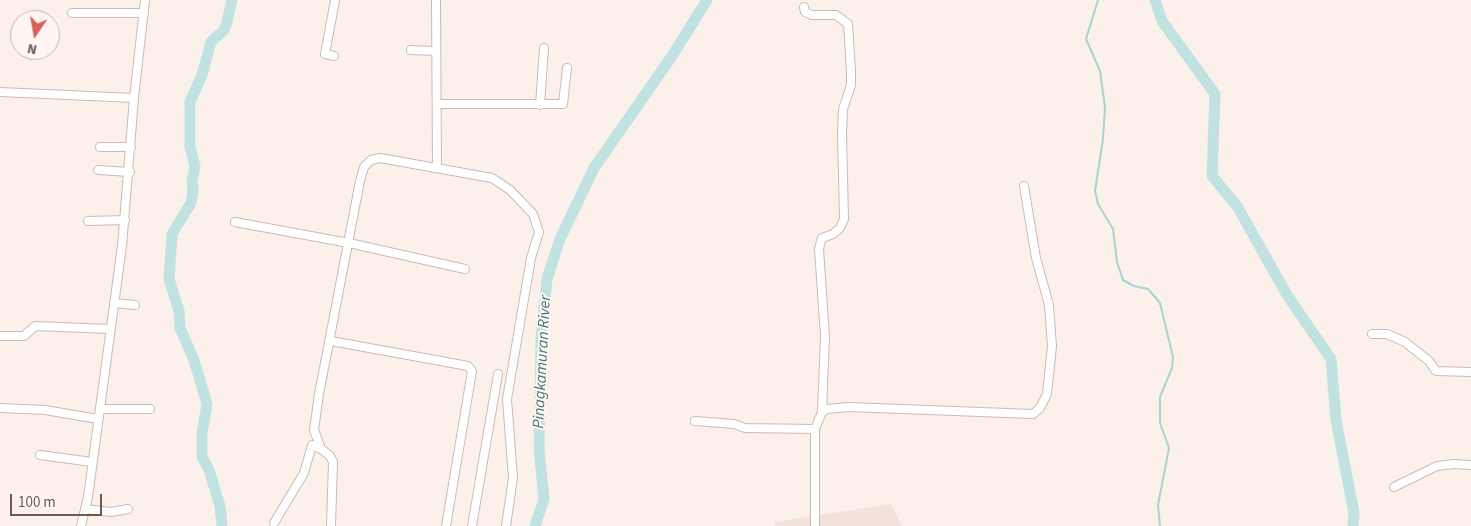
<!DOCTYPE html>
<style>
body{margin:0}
#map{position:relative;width:1471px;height:526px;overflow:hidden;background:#fbf1ea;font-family:"Source Sans 3",sans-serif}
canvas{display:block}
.north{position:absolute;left:10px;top:10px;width:50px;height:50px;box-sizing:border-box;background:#fdf6f1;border:1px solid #c6b6b1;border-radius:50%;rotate:192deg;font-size:14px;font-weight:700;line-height:20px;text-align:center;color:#735650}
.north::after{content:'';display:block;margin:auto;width:18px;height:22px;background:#d8615c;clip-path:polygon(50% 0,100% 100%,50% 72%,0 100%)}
.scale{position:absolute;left:10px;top:494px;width:92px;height:22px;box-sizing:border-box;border:2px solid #735650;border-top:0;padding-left:6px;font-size:15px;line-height:18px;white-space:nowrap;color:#735650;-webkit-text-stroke:4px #fdf6f1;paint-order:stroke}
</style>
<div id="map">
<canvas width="1471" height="526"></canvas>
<div class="north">N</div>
<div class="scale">100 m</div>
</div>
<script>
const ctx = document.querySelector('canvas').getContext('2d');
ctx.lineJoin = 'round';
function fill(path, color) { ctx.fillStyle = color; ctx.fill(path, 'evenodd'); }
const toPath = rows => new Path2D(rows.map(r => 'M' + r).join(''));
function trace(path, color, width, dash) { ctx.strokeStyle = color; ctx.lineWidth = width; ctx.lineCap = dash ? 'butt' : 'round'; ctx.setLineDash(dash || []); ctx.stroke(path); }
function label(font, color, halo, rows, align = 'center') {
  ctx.font = font + ' "Source Sans 3",sans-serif'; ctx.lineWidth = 4; ctx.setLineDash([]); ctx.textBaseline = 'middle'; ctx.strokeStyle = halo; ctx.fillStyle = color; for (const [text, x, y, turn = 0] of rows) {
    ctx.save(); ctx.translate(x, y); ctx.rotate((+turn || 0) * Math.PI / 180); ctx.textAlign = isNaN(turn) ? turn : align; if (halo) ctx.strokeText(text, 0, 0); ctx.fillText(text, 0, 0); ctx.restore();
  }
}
const residential = toPath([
 [891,504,902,526,775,526,775,522]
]);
const stream = toPath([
 [1098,0,1086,39,1100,71,1105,107,1103,139,1095,191,1098,204,1113,229,1117,262,1123,280,1134,286,1148,289,1160,303,1173,357,1172,368,1160,397,1160,423,1169,448,1158,505,1160,526]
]);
const river = toPath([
 [1155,0,1162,21,1215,94,1212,176,1237,206,1287,295,1331,359,1336,420,1354,513,1353,526],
 [222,526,220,506,209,470,202,457,202,433,207,404,194,360,180,328,179,311,169,279,172,234,191,203,193,190,192,181,195,166,190,147,190,102,202,75,211,42,224,30,227,22,232,0],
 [535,526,544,499,539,449,541,339,547,279,560,239,594,168,672,56,707,0]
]);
const minor = toPath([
 [436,0,437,168],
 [804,7,805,12,812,15,836,15,848,24,851,71,851,85,843,109,842,134,844,219,840,228,833,234,822,238,819,249,825,336,822,412],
 [72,13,144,13],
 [411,50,436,51],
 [334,56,325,54,335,0],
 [0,92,134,98],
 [437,104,563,104,567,68],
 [540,105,544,48],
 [100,147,131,147],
 [98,170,130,172],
 [88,221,125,220],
 [235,222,349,243,465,269],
 [114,303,135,305],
 [1372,334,1387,334,1405,342,1429,361,1436,371,1471,372],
 [0,336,24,336,35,326,110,329],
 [331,341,468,366,472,371,446,526],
 [0,408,45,410,98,419],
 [100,409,150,409],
 [695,421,734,424,745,428,815,429],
 [40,455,92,462],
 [1394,487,1437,466,1454,464,1471,465],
 [85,509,111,512,128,509],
 [274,523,304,473,312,445,321,449],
 [81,526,88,497,122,246,134,98,145,0],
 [331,526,333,462,330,456,321,449,314,430,319,394,360,181,364,167,371,160,380,158,492,178,510,190,533,214,539,232,531,258,507,399,513,478,506,526],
 [472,526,498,374],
 [815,526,815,429,822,412,827,409,849,407,1033,414,1040,408,1047,394,1052,346,1049,305,1036,258,1024,186]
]);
const waterNames = [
 ["Pinagkamuran River",543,362,-87]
];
fill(residential, '#f2e2d9');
trace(stream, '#a7d4d3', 2);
trace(river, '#c0e3e2', 11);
trace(minor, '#cebab4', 10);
trace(minor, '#fff', 8);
label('italic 16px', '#457776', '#fdf6f1', waterNames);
</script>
